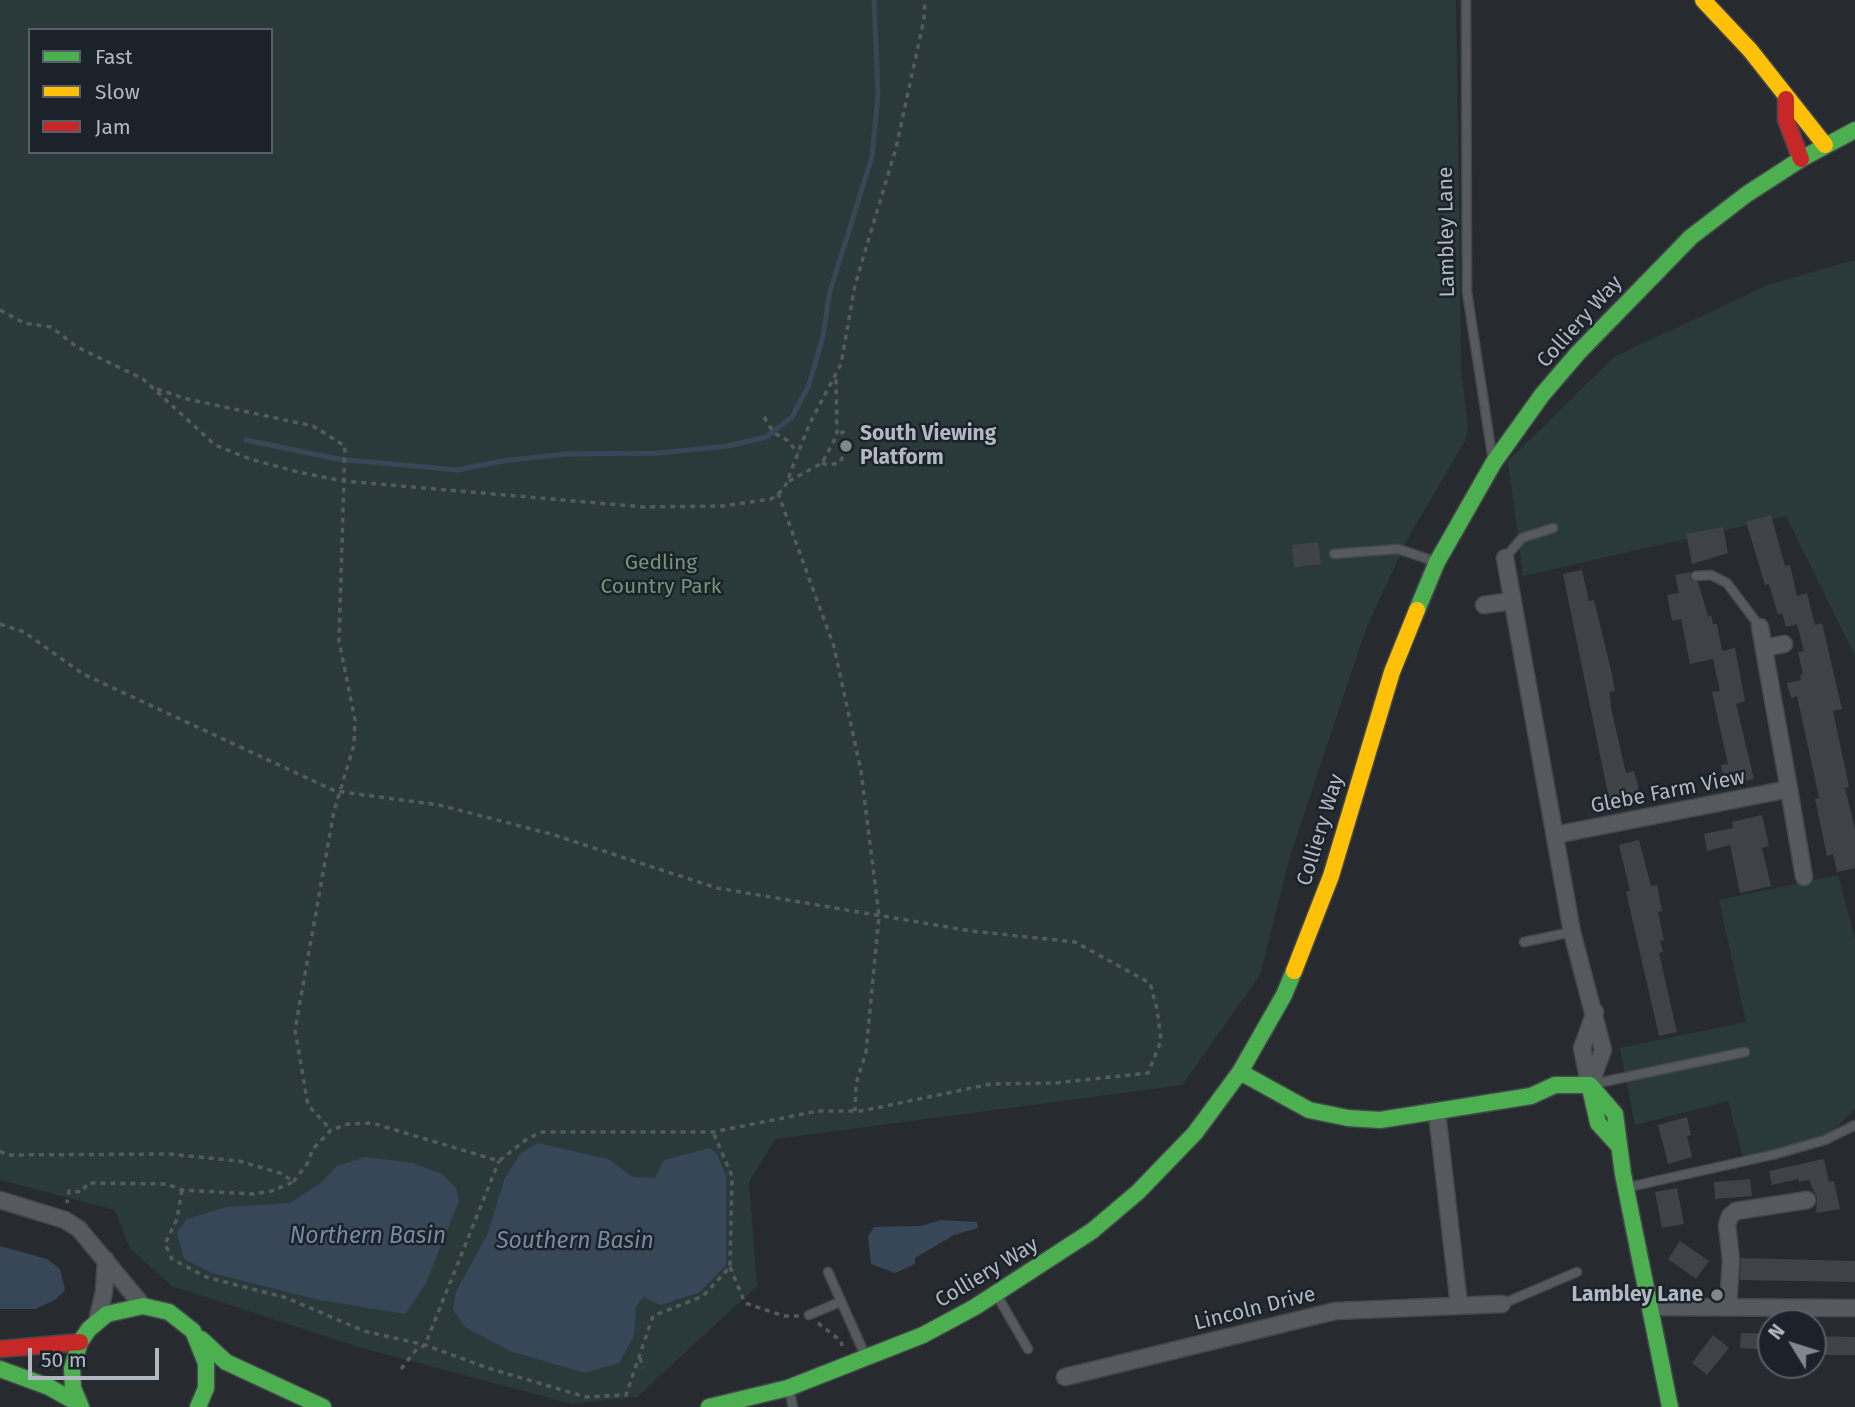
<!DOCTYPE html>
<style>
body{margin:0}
#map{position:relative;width:1855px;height:1407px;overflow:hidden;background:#272b30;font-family:"Fira Sans",sans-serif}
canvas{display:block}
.legend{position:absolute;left:28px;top:28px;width:245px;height:126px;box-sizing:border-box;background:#1b222a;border:2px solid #575e67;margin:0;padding:9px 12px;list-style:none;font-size:21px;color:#b0b8c2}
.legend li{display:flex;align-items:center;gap:14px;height:35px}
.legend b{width:35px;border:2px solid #575e67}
.north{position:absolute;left:1757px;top:1309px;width:70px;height:70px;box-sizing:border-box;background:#1b222a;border:2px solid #575e67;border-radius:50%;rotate:308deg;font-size:19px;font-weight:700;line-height:28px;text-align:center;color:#b0b8c2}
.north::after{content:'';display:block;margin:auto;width:24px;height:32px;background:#80878f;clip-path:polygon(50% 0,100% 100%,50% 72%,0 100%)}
.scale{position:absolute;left:28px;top:1348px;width:131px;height:32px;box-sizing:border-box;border:4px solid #b0b8c2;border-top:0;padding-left:9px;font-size:21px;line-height:24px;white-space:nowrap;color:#b0b8c2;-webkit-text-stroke:5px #1b222a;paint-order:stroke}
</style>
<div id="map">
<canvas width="1855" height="1407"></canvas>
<ul class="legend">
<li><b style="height:9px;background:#4caf50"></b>Fast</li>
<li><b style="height:9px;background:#ffc107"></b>Slow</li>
<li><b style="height:9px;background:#c62828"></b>Jam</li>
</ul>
<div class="north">N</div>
<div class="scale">50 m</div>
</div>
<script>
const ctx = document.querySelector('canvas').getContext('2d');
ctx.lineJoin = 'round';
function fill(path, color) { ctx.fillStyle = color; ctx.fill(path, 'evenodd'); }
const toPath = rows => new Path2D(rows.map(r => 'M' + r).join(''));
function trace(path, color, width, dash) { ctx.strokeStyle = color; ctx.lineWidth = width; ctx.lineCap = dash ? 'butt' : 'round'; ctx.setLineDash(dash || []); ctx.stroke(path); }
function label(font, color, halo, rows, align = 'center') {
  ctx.font = font + ' "Fira Sans",sans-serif'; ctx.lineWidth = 5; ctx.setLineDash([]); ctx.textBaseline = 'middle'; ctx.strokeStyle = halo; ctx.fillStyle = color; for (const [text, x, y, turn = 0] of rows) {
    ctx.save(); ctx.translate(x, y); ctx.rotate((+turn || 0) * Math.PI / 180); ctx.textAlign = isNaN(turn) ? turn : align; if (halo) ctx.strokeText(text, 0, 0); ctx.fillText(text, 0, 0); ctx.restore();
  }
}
const green = toPath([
 [0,0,1456,0,1461,369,1468,427,1465,441,1408,538,1367,626,1290,856,1260,975,1182,1085,775,1139,749,1182,757,1286,637,1397,572,1404,359,1347,172,1286,130,1249,115,1210,0,1180],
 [30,30,271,30,271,152,30,152],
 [1855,260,1855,656,1786,516,1523,576,1508,461,1614,357,1768,285],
 [1838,875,1855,939,1855,1109,1825,1138,1743,1157,1728,1101,1635,1125,1620,1048,1746,1022,1719,900]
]);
const water = toPath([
 [538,1143,608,1159,633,1177,655,1178,664,1160,710,1148,717,1154,726,1176,726,1265,700,1292,661,1305,644,1297,636,1306,634,1336,619,1363,585,1373,510,1351,465,1327,453,1310,456,1292,488,1233,504,1180,520,1154],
 [365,1157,413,1163,442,1174,456,1188,459,1201,425,1285,405,1314,315,1299,212,1273,184,1259,177,1232,187,1219,226,1207,290,1203,321,1183,337,1166],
 [941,1220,977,1222,978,1228,954,1235,915,1258,915,1264,895,1273,871,1264,868,1236,874,1227,921,1226],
 [0,1246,47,1259,60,1269,65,1290,55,1300,35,1309,0,1309]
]);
const stream = toPath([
 [246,440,338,459,457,470,502,461,566,454,659,453,728,446,766,437,792,417,809,385,823,336,830,291,872,157,878,94,874,0]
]);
const building = toPath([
 [1771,515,1785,566,1790,565,1797,596,1807,593,1815,625,1822,623,1842,709,1833,711,1849,787,1845,788,1855,829,1855,868,1837,872,1833,854,1827,856,1815,799,1819,798,1811,760,1797,696,1791,698,1787,683,1801,680,1800,675,1803,674,1798,652,1804,651,1797,624,1786,627,1782,613,1778,615,1769,584,1765,585,1746,522],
 [1723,527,1728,553,1692,564,1686,534],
 [1318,542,1321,564,1294,567,1292,545],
 [1582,570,1589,601,1594,600,1611,670,1615,691,1610,692,1611,708,1626,773,1634,771,1641,797,1610,804,1563,574],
 [1691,572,1690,579,1698,582,1708,616,1711,615,1713,624,1717,624,1722,651,1735,648,1745,701,1736,704,1754,779,1725,784,1721,765,1728,764,1712,692,1720,691,1713,659,1690,664,1681,619,1672,621,1667,595,1679,593,1675,575],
 [1762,815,1769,846,1762,848,1771,886,1740,893,1730,845,1707,851,1704,834,1733,828,1732,822],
 [1639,840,1651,886,1657,885,1662,911,1658,912,1664,940,1660,941,1663,952,1659,953,1677,1032,1659,1036,1626,892,1630,891,1619,845],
 [1687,1117,1691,1135,1687,1136,1692,1157,1668,1164,1658,1125],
 [1824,1159,1829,1182,1834,1181,1840,1209,1816,1213,1817,1198,1809,1180,1799,1182,1798,1179,1772,1185,1769,1171],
 [1750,1179,1752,1196,1715,1199,1714,1182],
 [1677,1188,1684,1224,1662,1228,1655,1192],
 [1680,1241,1709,1261,1696,1279,1668,1259],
 [1741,1258,1855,1261,1855,1282,1740,1280],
 [1741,1333,1771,1334,1771,1350,1740,1348],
 [1713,1335,1729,1348,1707,1375,1692,1363],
 [1813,1336,1855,1337,1855,1355,1813,1355]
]);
const path = toPath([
 [0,310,24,323,51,327,77,347,143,379,215,445,250,459,298,472,343,481,644,507,723,506,771,499,784,489,809,425,841,364,855,285,896,148,924,19,925,0],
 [157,389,187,399,313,426,345,446,339,641,355,720,354,745,334,811,295,1030,308,1105,331,1130],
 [764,417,774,433,787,440,798,453],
 [822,463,828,465,839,463,848,449,843,432,837,435],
 [789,481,822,463,837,435,836,379],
 [778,493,834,647,861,771,879,916,866,1052,856,1084,855,1111],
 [0,624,24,632,83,674,335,791,439,805,551,834,717,888,971,931,1075,942,1150,983,1157,1009,1161,1041,1148,1073,1055,1083,991,1084,861,1111,818,1111,713,1132,543,1132,528,1138,499,1161,372,1123,348,1124,331,1130,313,1149,307,1164,293,1182],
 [0,1151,7,1155,170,1154,239,1161,283,1174,293,1182,272,1191,252,1194,182,1190,167,1184,88,1183,82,1192,69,1191,67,1203],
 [182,1190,177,1219,165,1244,172,1259,206,1277,287,1298,364,1331,425,1345,488,1368,586,1397,626,1395,653,1316,703,1296,730,1267,732,1176,713,1132],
 [730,1267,745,1303,784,1316,799,1316],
 [818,1323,841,1341,842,1346],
 [640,1358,643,1368],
 [401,1369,415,1351,425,1345,499,1161]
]);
const lane = toPath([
 [1466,0,1467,292,1492,455],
 [1334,554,1398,549,1434,561],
 [1505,558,1522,538,1553,528],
 [1696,576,1711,575,1727,583,1760,627],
 [1524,942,1572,932],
 [1593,1084,1745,1052],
 [1629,1187,1776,1154,1825,1140,1855,1125],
 [828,1272,865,1355],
 [998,1297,1028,1349],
 [1502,1304,1577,1272],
 [809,1315,840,1302],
 [789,1389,793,1407]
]);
const street = toPath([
 [1505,558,1572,932,1603,1050,1590,1085],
 [1484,605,1512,601],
 [1764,648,1784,644],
 [1789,789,1804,877],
 [1555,835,1789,789,1760,627],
 [1589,1083,1582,1048,1595,1012],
 [1437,1113,1459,1305],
 [0,1200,65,1220,79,1229,143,1306],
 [1728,1306,1731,1260,1727,1225,1730,1216,1736,1211,1807,1200],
 [1651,1307,1855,1308],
 [97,1321,104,1292,106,1260],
 [1065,1377,1335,1311,1502,1304]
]);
const fast = toPath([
 [1417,610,1437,562,1494,462,1542,395,1578,353,1691,237,1747,194,1801,159,1855,130],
 [1240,1072,1309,1110,1348,1118,1380,1120,1531,1096,1555,1085,1590,1085,1615,1114,1623,1174,1670,1407],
 [1590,1088,1598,1123,1619,1146],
 [201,1339,226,1362,323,1407],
 [0,1369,49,1387,79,1404],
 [81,1407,73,1388,72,1368,80,1342,89,1329,107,1314,143,1306,169,1312,193,1331,206,1363,206,1388,198,1407],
 [709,1407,788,1388,923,1335,975,1307,1092,1231,1138,1192,1195,1133,1240,1072,1284,995,1294,971]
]);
const slow = toPath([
 [1703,0,1750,50,1825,145],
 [1294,971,1331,876,1392,672,1417,610]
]);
const jam = toPath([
 [1786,99,1786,120,1801,159],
 [0,1349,80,1342]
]);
const markers = [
 [846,446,7,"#80878f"],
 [1717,1295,7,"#80878f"]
];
const streetNames = [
 ["Lambley Lane",1447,232,-91],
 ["Colliery Way",1580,322,-48],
 ["Glebe Farm View",1668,792,-11],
 ["Colliery Way",1321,830,-73],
 ["Colliery Way",987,1273,-31],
 ["Lincoln Drive",1255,1309,-14]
];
const poiNames = [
 ["South Viewing",860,434],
 ["Platform",860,458],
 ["Lambley Lane",1703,1295,"right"]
];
const parkNames = [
 ["Gedling",661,563],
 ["Country Park",661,587]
];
const waterNames = [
 ["Northern Basin",368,1237],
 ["Southern Basin",575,1242]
];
fill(green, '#2a3a3a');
fill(water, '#384758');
trace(stream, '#384758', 5);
fill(building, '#3f4347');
trace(lane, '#44474b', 11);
trace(street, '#44474b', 19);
trace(fast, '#44474b', 19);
trace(slow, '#44474b', 19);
trace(jam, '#44474b', 19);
trace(path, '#555a5d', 3.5, [5, 5]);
trace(lane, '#565a5f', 8);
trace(street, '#565a5f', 16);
trace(fast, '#4caf50', 16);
trace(slow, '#ffc107', 16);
trace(jam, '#c62828', 16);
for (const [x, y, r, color] of markers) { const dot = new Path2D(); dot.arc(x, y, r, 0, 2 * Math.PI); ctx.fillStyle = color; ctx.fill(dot); trace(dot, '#1b222a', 2.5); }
label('21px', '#b0b8c2', '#1b222a', streetNames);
label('bold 21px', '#b0b8c2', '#1b222a', poiNames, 'left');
label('21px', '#729578', '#1b222a', parkNames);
label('italic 23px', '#758aa2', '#1b222a', waterNames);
</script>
